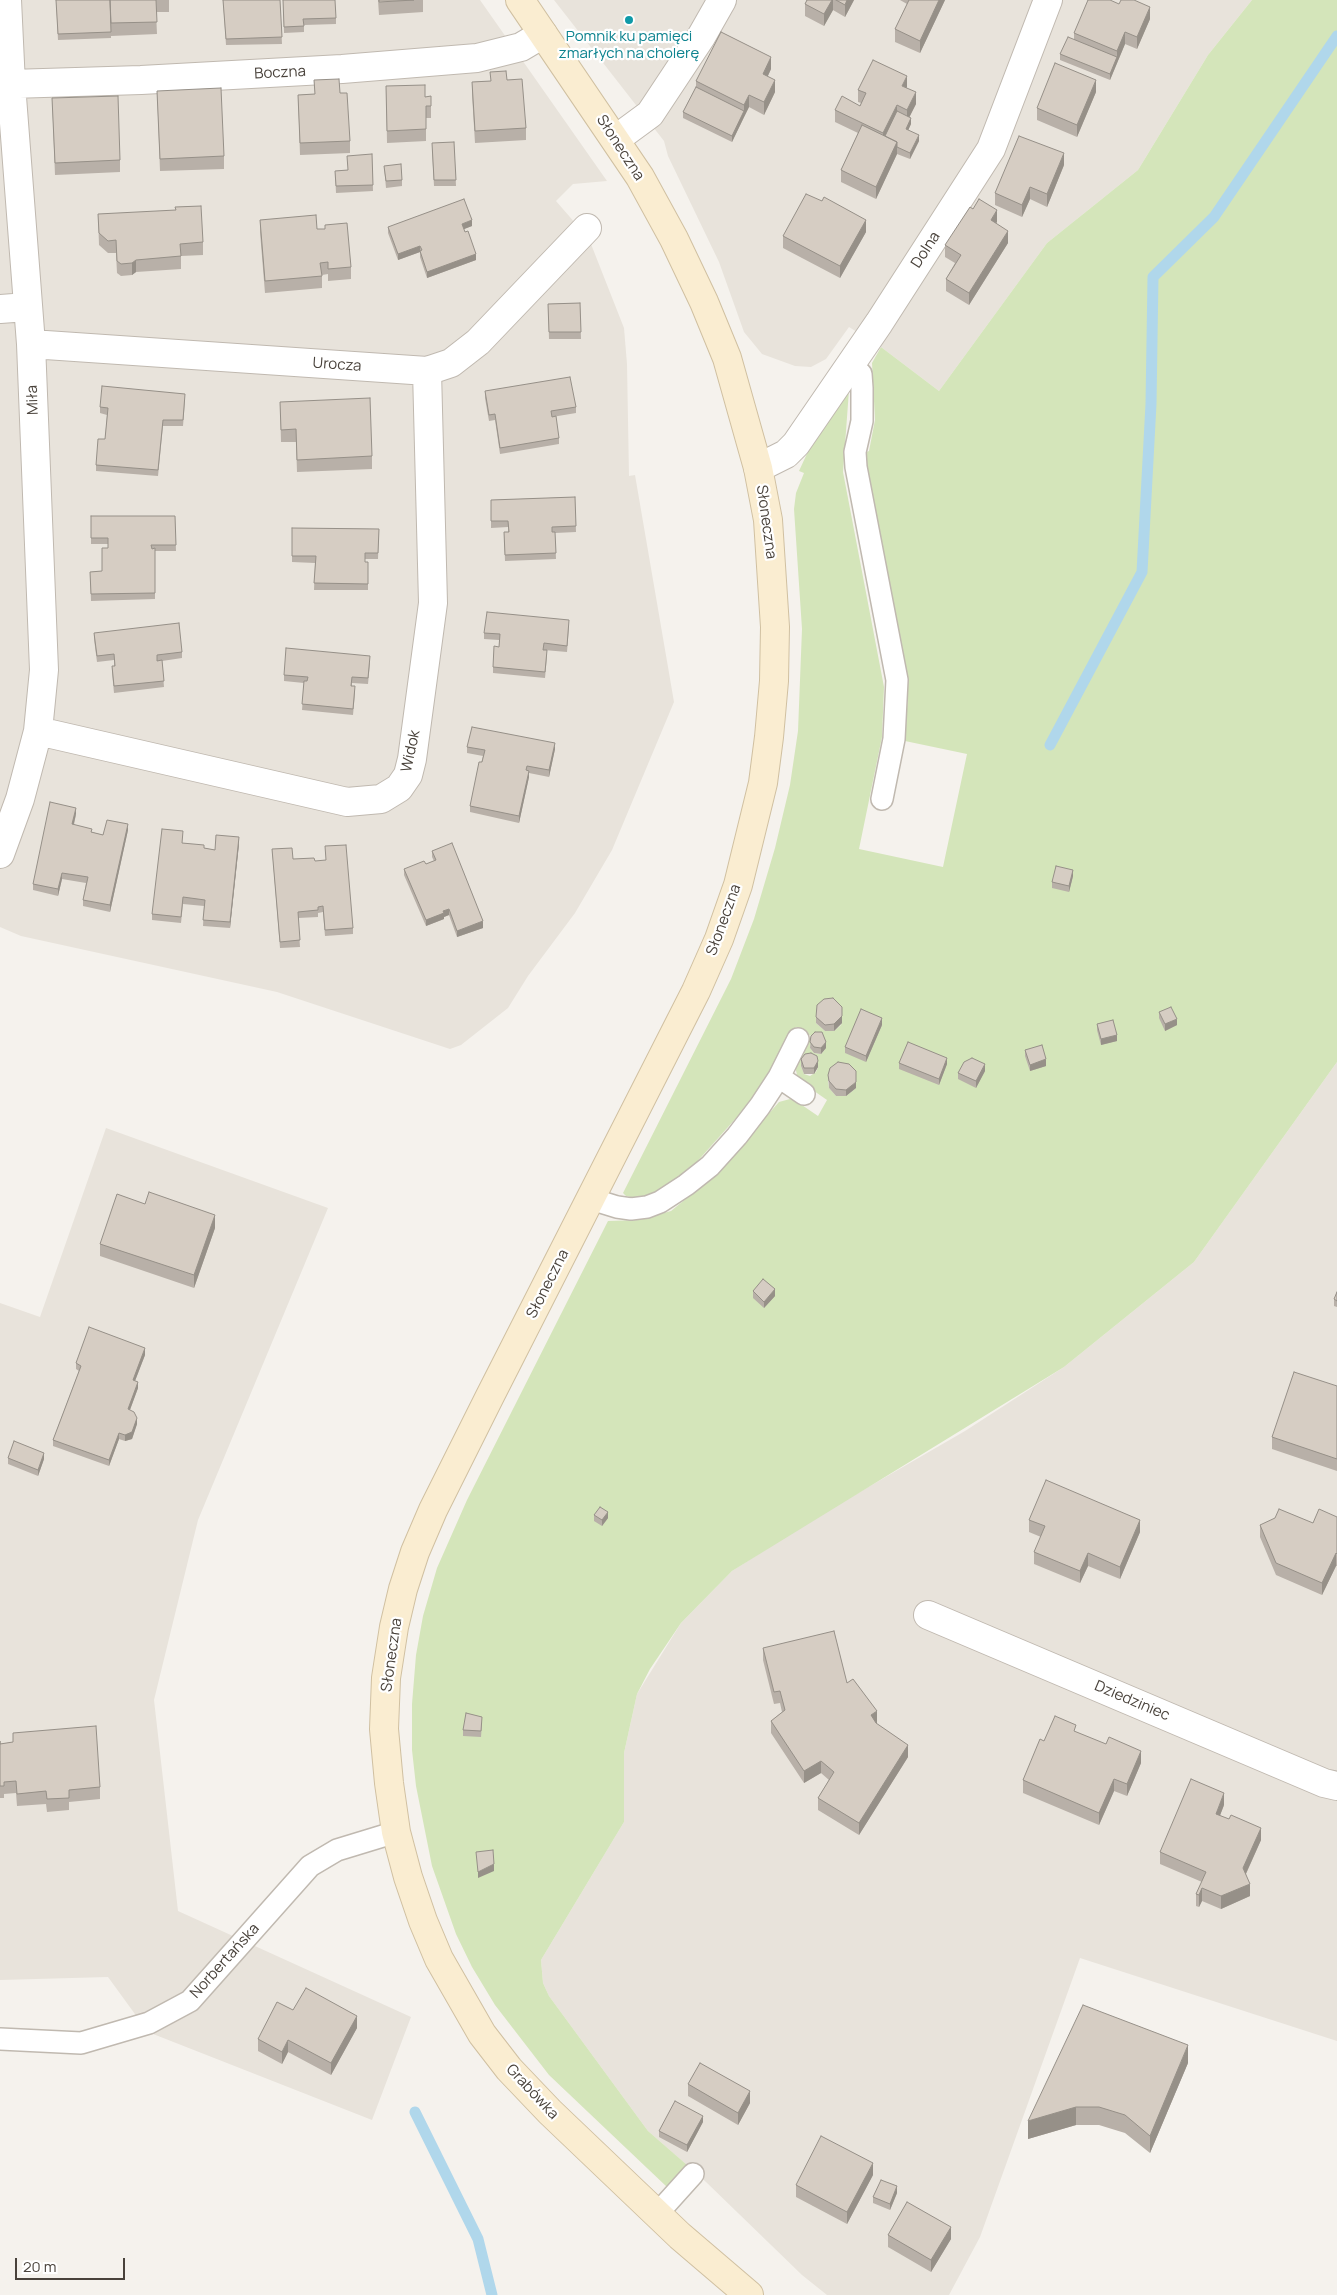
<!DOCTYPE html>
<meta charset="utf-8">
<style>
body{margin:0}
#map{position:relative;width:1337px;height:2295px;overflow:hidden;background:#f5f2ed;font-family:Manrope,sans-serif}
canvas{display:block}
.scale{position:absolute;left:15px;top:2258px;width:110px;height:22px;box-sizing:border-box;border:2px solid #49423b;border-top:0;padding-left:6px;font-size:15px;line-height:18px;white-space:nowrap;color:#49423b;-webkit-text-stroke:4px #fff;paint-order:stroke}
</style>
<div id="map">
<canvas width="1337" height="2295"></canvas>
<div class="scale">20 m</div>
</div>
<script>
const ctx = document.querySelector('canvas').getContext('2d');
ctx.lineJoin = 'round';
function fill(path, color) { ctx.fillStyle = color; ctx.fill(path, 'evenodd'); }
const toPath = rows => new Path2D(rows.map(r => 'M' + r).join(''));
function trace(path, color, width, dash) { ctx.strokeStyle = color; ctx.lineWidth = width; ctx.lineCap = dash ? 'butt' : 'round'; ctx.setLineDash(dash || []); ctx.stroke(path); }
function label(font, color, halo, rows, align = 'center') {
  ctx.font = font + ' Manrope,sans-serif'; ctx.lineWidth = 4.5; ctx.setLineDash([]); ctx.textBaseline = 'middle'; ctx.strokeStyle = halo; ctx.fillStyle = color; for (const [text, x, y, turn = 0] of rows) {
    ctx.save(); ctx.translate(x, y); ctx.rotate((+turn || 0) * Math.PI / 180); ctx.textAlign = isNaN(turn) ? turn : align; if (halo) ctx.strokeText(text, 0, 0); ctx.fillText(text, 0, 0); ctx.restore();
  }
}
const residential = toPath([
 [0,0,480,0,607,181,573,184,556,201,589,239,624,328,627,364,629,476,635,475,674,702,612,850,575,913,528,976,508,1008,461,1045,450,1049,277,992,21,936,0,927],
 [554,0,1252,0,1208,55,1138,170,1047,243,939,391,881,347,849,327,826,359,811,367,795,366,762,354,744,332,719,262,668,156,664,141],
 [1337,1062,1337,2041,1080,1958,980,2237,949,2295,827,2295,802,2275,706,2182,648,2131,549,1996,543,1983,541,1960,624,1822,624,1753,637,1694,681,1623,732,1571,820,1515,965,1431,1064,1367,1194,1262],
 [106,1128,328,1208,198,1520,154,1700,178,1911,411,2017,372,2120,148,2032,108,1977,0,1980,0,1303,40,1317]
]);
const green = toPath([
 [1252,0,1337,0,1337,1062,1194,1262,1064,1367,732,1571,681,1623,650,1669,637,1694,624,1753,624,1822,541,1960,543,1983,549,1996,648,2131,687,2165,667,2187,549,2075,495,2005,472,1967,456,1934,432,1866,416,1786,412,1750,412,1704,416,1655,423,1616,437,1568,467,1500,608,1221,638,1220,671,1211,715,1175,779,1102,790,1099,796,1101,818,1116,827,1100,804,1084,797,1075,795,1066,811,1036,796,1027,754,1098,695,1164,676,1181,657,1193,635,1198,626,1196,623,1193,731,979,754,919,775,848,790,785,798,731,802,629,794,509,796,493,804,473,799,471,811,445,849,390,843,472,884,687,882,737,859,849,943,867,967,754,905,741,908,693,905,669,864,453,869,451,875,420,872,363,881,347,939,391,1047,243,1138,170,1208,55],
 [817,1011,842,1013,841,1025,834,1031,825,1031,816,1023],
 [811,1042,825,1042,826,1048,821,1054,814,1053,810,1048],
 [801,1066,818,1067,816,1072,810,1076,804,1074],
 [856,1077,856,1088,846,1096,836,1096,829,1088,828,1081]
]);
const stream = toPath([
 [1050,745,1142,572,1151,404,1153,277,1214,217,1337,36],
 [415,2112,478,2239,492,2295]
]);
const lane = toPath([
 [850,364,861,374,862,388,862,421,855,452,856,467,897,680,894,739,882,799],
 [779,1077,804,1094],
 [591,1199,617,1207,631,1209,647,1207,660,1202,686,1185,710,1166,737,1136,760,1106,779,1077,798,1039],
 [0,2039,81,2043,149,2023,190,2001,310,1866,337,1850,396,1832],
 [657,2214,693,2174]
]);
const street = toPath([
 [11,84,141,80,342,69,477,58,521,47,543,34],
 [616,139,650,114,701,37,722,0],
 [0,309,27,307],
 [31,344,427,371,451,363,478,342,587,228],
 [758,468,786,454,796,444,879,323,991,149,1048,0],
 [38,731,347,802,381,799,399,788,408,775,412,759,433,603,427,371],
 [0,854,20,799,38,731,44,670,31,344,11,84,7,0],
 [928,1615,1324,1783,1337,1786]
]);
const secondary = toPath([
 [520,0,640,177,674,239,704,302,727,358,758,468,768,520,775,627,774,681,769,737,763,783,738,885,719,939,696,991,490,1396,433,1510,415,1552,403,1589,394,1627,386,1678,384,1729,389,1783,396,1832,408,1877,423,1921,439,1959,482,2034,509,2069,550,2112,680,2236,749,2295]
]);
const wall = toPath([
 [56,0,169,0,169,12,156,12,157,34,111,36,111,38,58,40],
 [223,0,280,0,282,44,226,45],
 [283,0,336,18,336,24,304,25,304,32,284,33],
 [378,0,423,0,423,12,379,15],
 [807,0,854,0,845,17,833,10,824,26,805,16,805,4],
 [900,0,945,0,920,53,895,42,895,29,907,4],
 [1150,19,1137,49,1125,44,1110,80,1060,60,1060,54,1074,39,1074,33],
 [771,69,768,76,775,92,764,115,749,107,732,142,683,118,683,112,696,87,696,81],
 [314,80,340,93,350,141,350,153,300,155,298,95,315,94],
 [507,80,526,128,526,140,475,143,472,94,472,82],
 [386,86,425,97,431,106,431,118,426,118,426,141,387,143],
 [907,88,916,104,909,117,911,124,908,130,919,141,910,159,897,154,876,199,841,182,841,170,858,133,835,122,835,110,860,106,861,103,858,102,858,90],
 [157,91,224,156,224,169,160,171],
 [1096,92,1077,137,1037,120,1037,108],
 [52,98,120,160,120,172,55,175],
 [454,142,456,186,434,186,432,150],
 [372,154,373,191,336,193,335,171,348,170],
 [1064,165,1047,207,1030,199,1022,217,995,205,995,193],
 [384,166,402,180,402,186,386,188],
 [98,214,203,242,203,255,181,256,181,269,136,272,132,275,121,276,117,273,116,253,108,253,99,245],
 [260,220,317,229,351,267,351,279,328,281,328,274,322,275,322,288,265,293,260,232],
 [997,222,996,223,1008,243,969,305,946,291,946,279,955,263,945,257,945,245],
 [472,226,463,229,476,260,427,278,420,257,420,252,398,260,388,233,388,227],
 [866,232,840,278,783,248,783,236],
 [580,303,581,339,549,339,548,304],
 [485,391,576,407,576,413,552,417,559,438,559,444,500,454,495,420,489,421,485,398],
 [185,400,183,426,163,426,158,476,96,471,96,465,105,439,107,415,100,413,100,407],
 [280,402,372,456,372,469,297,472,296,442,281,442],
 [575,497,576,532,555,533,556,559,505,561,504,532,508,532,508,527,491,528,491,500],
 [91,516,175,516,176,551,155,551,155,599,91,601,90,572,102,571,108,548,108,544,91,544],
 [292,528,379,529,378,559,365,559,365,562,368,562,368,590,314,590,315,563,292,562],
 [569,626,567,652,544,650,547,656,545,678,493,673,493,667,499,647,499,640,484,639,484,633],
 [94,633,182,652,182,658,162,661,164,687,114,693,112,672,112,666,114,666,114,660,97,662,94,639],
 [370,663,368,684,352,683,352,686,355,693,353,715,302,710,304,683,284,681,284,675],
 [467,747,555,749,549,777,529,773,529,777,519,823,470,812,470,806,483,756,467,753],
 [76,814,74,825,92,832,103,835,128,830,110,912,83,906,83,900,86,883,62,879,58,896,33,890,33,884],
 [183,843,204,848,215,850,239,844,230,928,203,926,204,906,183,904,181,923,152,920,152,914],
 [272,849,293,859,315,861,353,928,353,934,325,936,323,912,318,913,318,917,298,918,300,947,280,948],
 [432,851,483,928,457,937,449,915,444,917,444,919,426,926,404,875,404,869,426,864,434,861,432,857],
 [1073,876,1069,892,1052,888,1052,882],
 [1159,1012,1177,1025,1165,1031,1159,1018],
 [816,1017,842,1023,834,1031,825,1031,816,1023],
 [1097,1024,1117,1041,1101,1045,1097,1030],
 [882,1025,866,1062,845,1053,845,1047],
 [811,1036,826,1048,821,1054,814,1053,810,1048],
 [1025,1050,1046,1066,1030,1071,1025,1056],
 [801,1059,818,1067,814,1074,804,1074,801,1066],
 [899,1063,947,1064,939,1085,899,1069],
 [985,1071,976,1088,958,1079,958,1073],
 [828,1075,856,1088,846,1096,836,1096,829,1088],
 [215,1228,194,1288,100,1256,100,1244],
 [753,1291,775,1296,764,1308,753,1298],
 [1337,1292,1337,1307,1334,1306,1334,1299],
 [145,1355,135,1381,138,1388,130,1410,137,1424,132,1439,125,1441,119,1439,109,1466,53,1446,53,1440,79,1371,76,1369,76,1363],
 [1337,1386,1337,1471,1272,1449,1272,1437],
 [8,1458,44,1459,38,1476,8,1464],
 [594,1515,608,1518,602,1526,594,1521],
 [1337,1517,1337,1566,1336,1566,1322,1595,1276,1575,1260,1537,1260,1525,1313,1523],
 [1029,1520,1140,1532,1120,1579,1088,1566,1080,1583,1034,1564,1034,1552,1041,1537,1029,1532],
 [763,1648,847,1683,876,1724,908,1757,859,1835,818,1810,818,1798,829,1780,821,1773,804,1783,771,1733,771,1721,782,1712,780,1703,774,1704,763,1660],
 [482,1723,481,1737,463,1736,463,1730],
 [1076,1732,1141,1763,1127,1796,1114,1791,1099,1825,1023,1793,1023,1780,1044,1741],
 [13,1733,100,1787,100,1799,69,1802,69,1810,47,1812,46,1804,17,1806,16,1793,4,1794,4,1798,0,1798,0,1741,0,1744,13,1742],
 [1224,1805,1220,1815,1261,1840,1246,1874,1250,1896,1221,1909,1202,1901,1199,1907,1196,1906,1196,1894,1202,1882,1160,1864,1160,1852],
 [293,2010,357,2028,331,2075,288,2052,282,2064,258,2051,258,2039],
 [1188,2063,1150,2153,1125,2133,1099,2125,1076,2125,1028,2139,1028,2121],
 [688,2084,750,2103,738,2125,688,2096],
 [703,2122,687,2152,659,2137,659,2131],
 [873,2175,847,2224,796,2197,796,2185],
 [897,2193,890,2210,873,2203,873,2197],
 [888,2235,951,2239,931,2272,888,2247]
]);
const shadedWall = toPath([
 [832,0,833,0,833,10,824,26,824,14],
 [847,0,854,0,845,17,845,5],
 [939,0,945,0,920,53,920,41],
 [1150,7,1150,19,1137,49,1137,37],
 [1125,32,1125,44,1110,80,1110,74,1117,57,1117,51],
 [771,57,771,69,763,86,763,74],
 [907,76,907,88,902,86],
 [775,80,775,92,764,115,764,102],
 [1096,80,1096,92,1077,137,1077,125],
 [916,92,916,104,907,122,907,110],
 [749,95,749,107,744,117,744,105],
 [897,105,897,117,883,141,883,133],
 [744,111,744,117,732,142,732,136],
 [911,118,911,124,906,135,906,129],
 [919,135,919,141,910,159,910,153],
 [897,142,897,154,876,199,876,187],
 [1064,153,1064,165,1047,207,1047,194],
 [1030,187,1030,199,1022,217,1022,205],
 [997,210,997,222,991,232,991,220],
 [472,220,472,226,462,230,462,224],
 [866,220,866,232,840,278,840,266],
 [1008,231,1008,243,969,305,969,293],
 [420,246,420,252,398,260,398,254],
 [476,254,476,260,427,278,427,272],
 [136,260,136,272,132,275,132,263],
 [555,743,555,749,549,777,549,770],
 [529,771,529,777,519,823,519,816],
 [76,808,76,814,72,831,72,824],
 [128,824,128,830,110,912,110,905],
 [239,837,239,844,230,928,230,922],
 [1073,870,1073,876,1069,892,1069,886],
 [62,873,62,879,58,896,58,889],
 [449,909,449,915,444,917,444,919,426,926,426,920,443,911],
 [483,921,483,928,457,937,457,931],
 [842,1016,842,1023,834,1031,834,1024],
 [882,1018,882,1025,866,1062,866,1056],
 [1177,1019,1177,1025,1165,1031,1165,1024],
 [1117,1035,1117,1041,1101,1045,1101,1039],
 [826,1042,826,1048,821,1054,821,1048],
 [947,1058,947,1064,939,1085,939,1079],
 [1046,1059,1046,1066,1030,1071,1030,1065],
 [818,1061,818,1067,814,1074,814,1068],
 [985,1064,985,1071,976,1088,976,1081],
 [856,1082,856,1088,846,1096,846,1090],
 [215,1215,215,1228,194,1288,194,1275],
 [775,1289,775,1296,764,1308,764,1302],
 [145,1348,145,1355,133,1386,133,1380],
 [138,1382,138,1388,128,1415,128,1409],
 [137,1418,137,1424,132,1439,125,1441,125,1435],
 [119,1433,119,1439,109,1466,109,1460],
 [44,1453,44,1459,38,1476,38,1470],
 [608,1512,608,1518,602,1526,602,1520],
 [1140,1520,1140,1532,1120,1579,1120,1567],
 [1088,1553,1088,1566,1080,1583,1080,1571],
 [1336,1553,1336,1566,1322,1595,1322,1583],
 [877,1711,877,1723,871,1727,871,1715],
 [908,1745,908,1757,859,1835,859,1823],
 [1141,1751,1141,1763,1127,1796,1127,1784],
 [821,1761,821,1773,804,1783,804,1771],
 [1114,1779,1114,1791,1099,1825,1099,1813],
 [1224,1793,1224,1805,1216,1826,1216,1814],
 [1261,1828,1261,1840,1243,1880,1243,1868],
 [494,1864,494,1871,478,1878,478,1872],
 [1250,1884,1250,1896,1221,1909,1221,1896],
 [1202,1888,1202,1901,1199,1907,1199,1895],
 [357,2016,357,2028,331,2075,331,2063],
 [288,2040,288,2052,282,2064,282,2052],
 [1188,2045,1188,2063,1150,2153,1150,2136],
 [750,2091,750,2103,738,2125,738,2113],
 [1076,2107,1076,2125,1028,2139,1028,2121],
 [703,2116,703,2122,687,2152,687,2145],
 [873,2163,873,2175,847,2224,847,2212],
 [897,2186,897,2193,890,2210,890,2204],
 [951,2227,951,2239,931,2272,931,2260]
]);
const building = toPath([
 [56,0,110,0,111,32,58,34,56,0],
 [110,0,156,0,157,22,111,23,110,0],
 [223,0,280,0,282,37,226,39,223,0],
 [283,0,335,0,336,18,303,19,304,26,284,27,283,0],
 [379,0,414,0,379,2,379,0],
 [807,0,832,0,824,14,805,4,807,0],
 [836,0,847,0,845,5,836,0],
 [909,0,939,0,920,41,895,29,909,0],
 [1088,0,1110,0,1119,4,1121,0,1134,0,1150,7,1137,37,1125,32,1117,51,1074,33,1088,0],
 [721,32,771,57,763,74,775,80,764,102,749,95,744,105,696,81,721,32],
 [1068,37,1117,57,1110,74,1060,54,1068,37],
 [873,60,907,76,902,86,916,92,907,110,897,105,883,133,835,110,842,96,860,106,866,93,858,90,873,60],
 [1055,63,1096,80,1077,125,1037,108,1055,63],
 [506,71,507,80,522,79,526,128,475,131,472,82,491,81,490,72,506,71],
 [339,79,340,93,347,93,350,141,300,143,298,95,315,94,314,80,339,79],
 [425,85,425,97,431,96,431,106,426,106,426,129,387,131,386,86,425,85],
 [696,87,744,111,732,136,683,112,696,87],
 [221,88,224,156,160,159,157,91,221,88],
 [118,96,120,160,55,163,52,98,118,96],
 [897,111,911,118,906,129,919,135,910,153,897,147,897,142,885,136,897,111],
 [862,125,897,142,876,187,841,170,862,125],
 [1019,136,1064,153,1047,194,1030,187,1022,205,995,193,1019,136],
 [454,142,456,180,434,180,432,143,454,142],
 [372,154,373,185,336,186,335,171,348,170,347,156,372,154],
 [401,164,402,180,386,181,384,166,401,164],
 [806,194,822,201,824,197,866,220,840,266,783,236,806,194],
 [464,199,472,220,462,224,465,232,468,231,476,254,427,272,420,251,422,250,420,246,398,254,388,227,464,199],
 [979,199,997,210,991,220,1008,231,969,293,946,279,961,255,945,245,970,207,973,209,979,199],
 [201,206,203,242,180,244,181,256,136,260,132,263,121,264,117,261,116,240,108,241,99,233,98,214,176,210,175,207,201,206],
 [316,215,317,229,325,229,325,225,347,223,351,267,328,269,328,262,320,263,322,276,265,281,260,220,316,215],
 [580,303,581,332,549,332,548,304,580,303],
 [570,377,576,407,551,411,552,417,556,416,559,438,500,448,495,414,489,415,485,391,570,377],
 [102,386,185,394,183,420,163,420,158,470,96,465,98,439,105,439,108,408,100,407,102,386],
 [370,398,372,456,297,460,296,429,281,430,280,402,370,398],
 [575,497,576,526,552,527,552,532,555,532,556,553,505,555,504,532,509,532,508,521,491,521,491,500,575,497],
 [91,516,175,516,176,545,151,545,152,549,155,548,155,593,91,594,90,572,102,571,102,548,108,548,108,538,91,538,91,516],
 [292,528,379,529,378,553,365,553,365,562,368,562,368,584,314,583,316,556,292,556,292,528],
 [487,612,569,620,567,646,544,643,543,650,547,650,545,672,493,667,494,646,499,647,500,634,484,633,487,612],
 [179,623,182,652,157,655,157,661,162,660,164,681,114,686,112,666,115,666,114,654,97,656,94,633,179,623],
 [286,648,370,656,368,678,352,677,351,686,355,686,353,709,302,704,304,681,307,681,308,677,284,675,286,648],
 [472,727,555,743,549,770,527,766,526,770,529,771,519,816,470,806,479,762,482,762,485,750,467,747,472,727],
 [50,802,76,808,72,824,92,829,91,832,103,835,107,820,128,824,110,905,83,900,88,877,62,873,58,889,33,884,50,802],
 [162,829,183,831,182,843,204,845,204,848,215,850,216,835,239,837,230,922,203,920,205,900,183,897,181,917,152,914,162,829],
 [452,843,483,921,457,931,449,909,443,911,444,913,426,920,404,869,424,861,426,864,436,860,432,851,452,843],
 [346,845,353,928,325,930,323,906,318,907,318,910,298,912,300,940,280,942,272,849,292,848,293,859,314,858,315,861,326,860,325,846,346,845],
 [1056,866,1073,870,1069,886,1052,882,1056,866],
 [833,998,842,1007,842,1016,834,1024,825,1025,816,1017,817,1005,824,999,833,998],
 [1171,1007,1177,1019,1165,1024,1159,1012,1171,1007],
 [861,1009,882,1018,866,1056,845,1047,861,1009],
 [1113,1020,1117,1035,1101,1039,1097,1024,1113,1020],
 [815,1032,822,1032,826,1042,821,1048,814,1047,810,1042,811,1036,815,1032],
 [908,1042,947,1058,939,1079,899,1063,908,1042],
 [1042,1045,1046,1059,1030,1065,1025,1050,1042,1045],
 [811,1053,817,1056,818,1061,814,1068,804,1068,801,1059,805,1054,811,1053],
 [972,1058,985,1064,976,1081,958,1073,964,1062,972,1058],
 [838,1062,849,1064,856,1071,856,1082,846,1090,836,1089,829,1081,828,1075,830,1068,838,1062],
 [149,1192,215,1215,194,1275,100,1244,117,1194,145,1204,149,1192],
 [763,1279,775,1289,764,1302,753,1291,763,1279],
 [1337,1292,1337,1301,1334,1299,1337,1292],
 [89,1327,145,1348,133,1380,138,1382,128,1409,134,1412,137,1418,132,1432,125,1435,119,1433,109,1460,53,1440,81,1366,76,1363,89,1327],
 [1294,1372,1337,1386,1337,1459,1272,1437,1294,1372],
 [14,1441,44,1453,38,1470,8,1458,14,1441],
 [1046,1480,1140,1520,1120,1567,1088,1553,1080,1571,1034,1552,1045,1526,1029,1520,1046,1480],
 [600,1507,608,1512,602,1520,594,1515,600,1507],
 [1279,1509,1313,1523,1319,1509,1337,1517,1337,1554,1336,1553,1322,1583,1276,1563,1260,1525,1275,1518,1279,1509],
 [834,1631,847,1683,853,1679,877,1711,871,1715,876,1723,908,1745,859,1823,818,1798,834,1772,821,1761,804,1771,771,1721,785,1710,780,1691,774,1692,763,1648,834,1631],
 [466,1713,482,1717,481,1731,463,1730,466,1713],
 [1055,1716,1076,1725,1074,1731,1106,1744,1109,1737,1141,1751,1127,1784,1114,1779,1099,1813,1023,1780,1040,1739,1044,1741,1055,1716],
 [96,1726,100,1787,69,1790,69,1798,47,1799,46,1791,17,1794,16,1781,4,1782,4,1786,0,1786,0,1741,0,1744,13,1742,13,1733,96,1726],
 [1191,1779,1224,1793,1216,1814,1229,1819,1231,1815,1261,1828,1243,1868,1250,1884,1221,1896,1202,1888,1199,1895,1196,1894,1206,1872,1160,1852,1191,1779],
 [493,1850,494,1864,478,1872,476,1852,493,1850],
 [306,1988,357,2016,331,2063,288,2040,282,2052,258,2039,277,2002,293,2010,306,1988],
 [1083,2005,1188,2045,1150,2136,1125,2115,1099,2107,1076,2107,1028,2121,1083,2005],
 [700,2063,750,2091,738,2113,688,2084,700,2063],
 [675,2101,703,2116,687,2145,659,2131,675,2101],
 [821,2136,873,2163,847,2212,796,2185,821,2136],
 [881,2180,897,2186,890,2204,873,2197,881,2180],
 [907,2202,951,2227,931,2260,888,2235,907,2202]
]);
const markers = [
 [629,20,5,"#0f9aa8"]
];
const cultureNames = [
 ["Pomnik ku pamięci",629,37],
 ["zmarłych na cholerę",629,54]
];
const streetNames = [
 ["Boczna",280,73,-3],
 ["Słoneczna",620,148,57],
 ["Dolna",926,250,-57],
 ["Urocza",337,365,4],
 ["Miła",33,400,-92],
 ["Słoneczna",766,522,82],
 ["Widok",411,751,-78],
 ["Słoneczna",724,920,-70],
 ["Słoneczna",548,1284,-63],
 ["Słoneczna",392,1655,-82],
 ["Dziedziniec",1132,1701,23],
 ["Norbertańska",225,1961,-48],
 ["Grabówka",532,2092,47]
];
fill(residential, '#e8e3db');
fill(green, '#d4e5ba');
trace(stream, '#b0d7eb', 11);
trace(lane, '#c0b9b0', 24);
trace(street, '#c0b9b0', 30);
trace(secondary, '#d0c0a1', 30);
trace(lane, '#fff', 21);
trace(street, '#fff', 28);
trace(secondary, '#faedd1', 28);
fill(wall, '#b8b0a8');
fill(shadedWall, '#969088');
fill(building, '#d6cdc3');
trace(building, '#969088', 1);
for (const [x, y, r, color] of markers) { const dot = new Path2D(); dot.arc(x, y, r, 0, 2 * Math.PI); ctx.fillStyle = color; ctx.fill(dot); trace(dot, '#fff', 2); }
label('15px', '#0d838f', '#fff', cultureNames);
label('15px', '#49423b', '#fff', streetNames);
</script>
